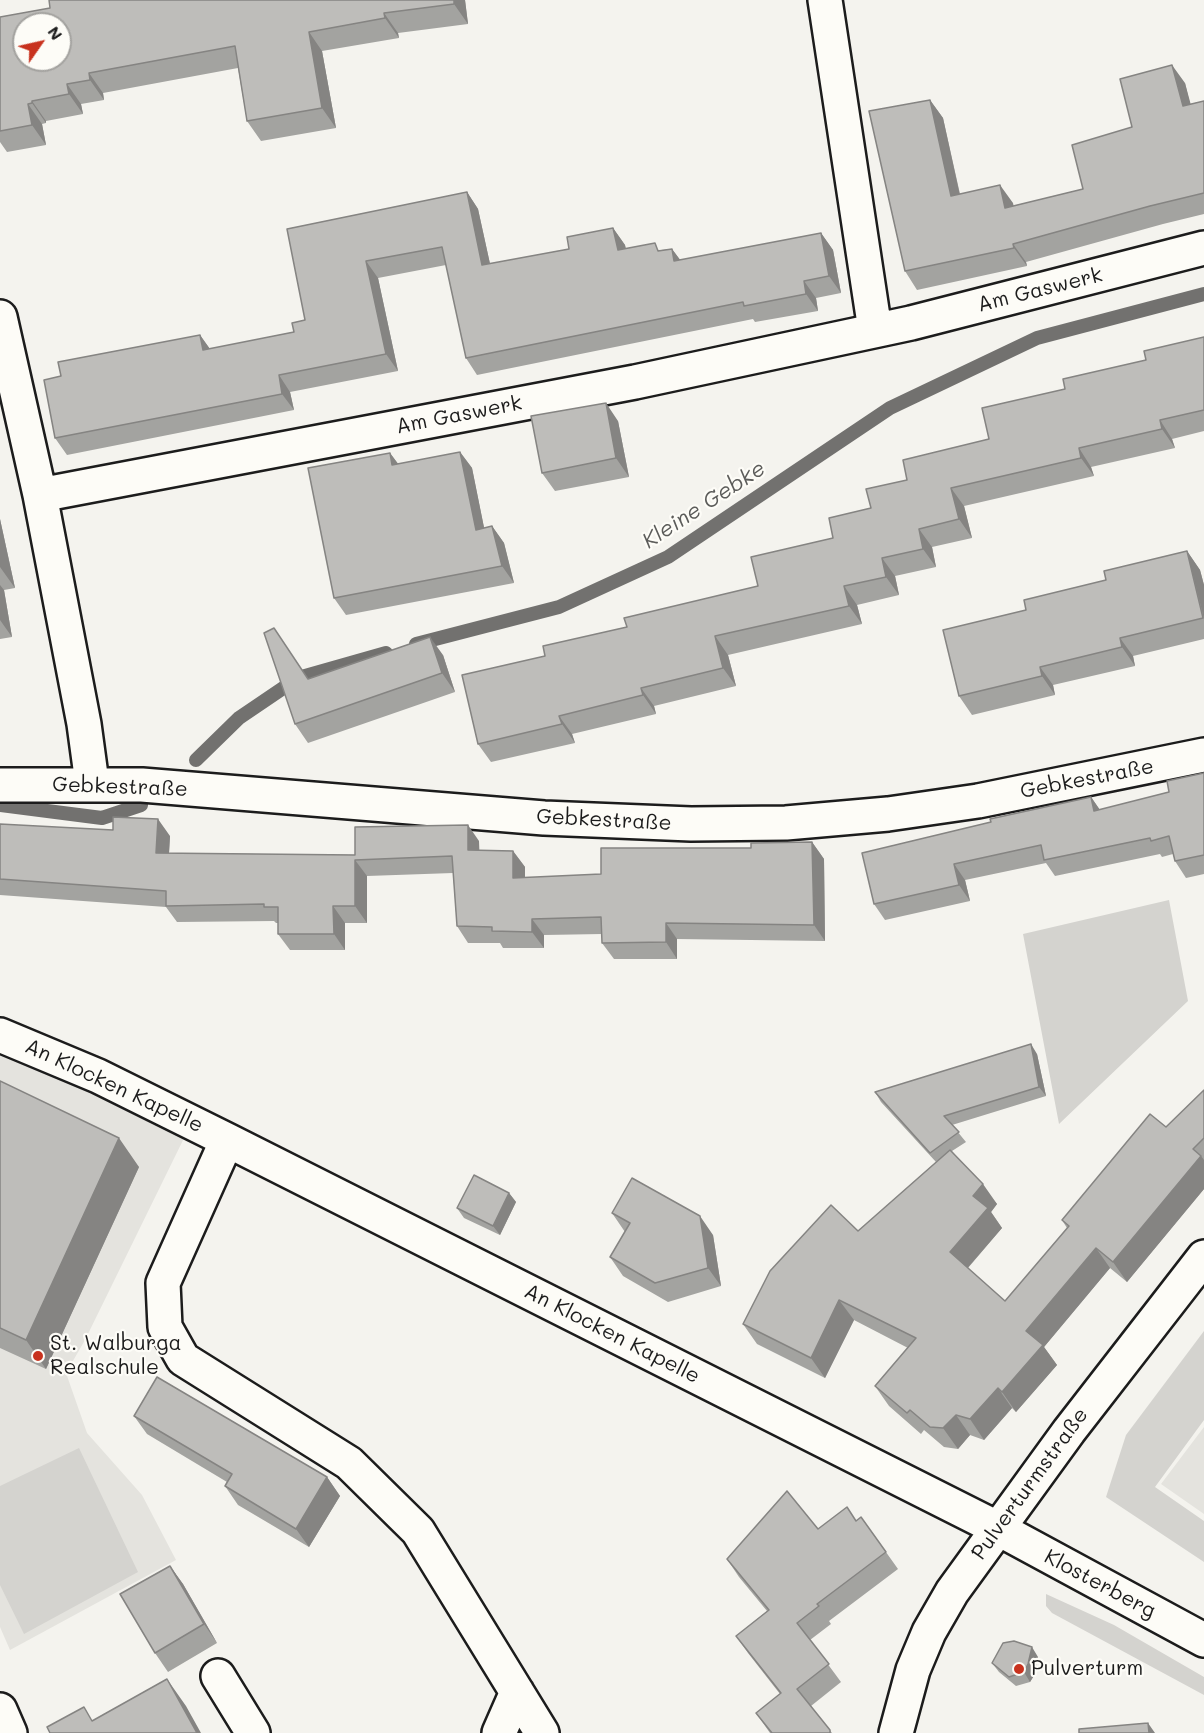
<!DOCTYPE html>
<meta charset="utf-8">
<style>
body{margin:0}
#map{position:relative;width:1204px;height:1733px;overflow:hidden;background:#f4f3ee;font-family:Mali,sans-serif}
canvas{display:block}
.north{position:absolute;left:12px;top:12px;width:60px;height:60px;box-sizing:border-box;background:#fdfcf7;border:2px solid #a3a29f;border-radius:50%;rotate:56deg;font-size:16px;font-weight:700;line-height:24px;text-align:center;color:#1c1c1c}
.north::after{content:'';display:block;margin:auto;width:21px;height:27px;background:#c8321e;clip-path:polygon(50% 0,100% 100%,50% 72%,0 100%)}
</style>
<div id="map">
<canvas width="1204" height="1733"></canvas>
<div class="north">N</div>
</div>
<script>
const ctx = document.querySelector('canvas').getContext('2d');
ctx.lineJoin = 'round';
function fill(path, color) { ctx.fillStyle = color; ctx.fill(path, 'evenodd'); }
const toPath = rows => new Path2D(rows.map(r => 'M' + r).join(''));
function trace(path, color, width, dash) { ctx.strokeStyle = color; ctx.lineWidth = width; ctx.lineCap = dash ? 'butt' : 'round'; ctx.setLineDash(dash || []); ctx.stroke(path); }
function label(font, color, halo, rows, align = 'center') {
  ctx.font = font + ' Mali,sans-serif'; ctx.lineWidth = 4.5; ctx.setLineDash([]); ctx.textBaseline = 'middle'; ctx.strokeStyle = halo; ctx.fillStyle = color; for (const [text, x, y, turn = 0] of rows) {
    ctx.save(); ctx.translate(x, y); ctx.rotate((+turn || 0) * Math.PI / 180); ctx.textAlign = isNaN(turn) ? turn : align; if (halo) ctx.strokeText(text, 0, 0); ctx.fillText(text, 0, 0); ctx.restore();
  }
}
const built = toPath([
 [0,1048,187,1132,85,1340,66,1373,87,1433,142,1495,176,1560,10,1650,0,1627],
 [1204,1427,1204,1514,1161,1484]
]);
const green = toPath([
 [1169,900,1188,1001,1059,1124,1023,934],
 [1204,1331,1204,1420,1155,1487,1204,1521,1204,1562,1106,1497,1126,1435],
 [79,1448,138,1572,24,1634,0,1585,0,1486],
 [1046,1594,1114,1625,1204,1677,1204,1695,1052,1613,1046,1606]
]);
const stream = toPath([
 [416,644,559,607,668,557,890,408,1037,338,1204,294],
 [196,760,239,718,298,678,386,653],
 [0,805,102,818,141,805]
]);
const minor = toPath([
 [825,0,875,330],
 [0,317,40,495,84,724,92,783],
 [40,495,635,382,911,323,1204,248],
 [0,785,142,785,544,818,691,824,786,823,888,814,978,801,1204,755],
 [0,1035,98,1076,227,1140,997,1528,1204,1640],
 [227,1140,163,1283,165,1327,183,1359,349,1463,418,1531,542,1733],
 [218,1676,253,1733],
 [0,1710,10,1733],
 [499,1733,517,1692],
 [896,1733,913,1670,929,1632,952,1592,1069,1431,1204,1257]
]);
const wall = toPath([
 [49,0,465,0,468,24,398,33,399,38,322,51,336,128,261,141,247,121,238,68,103,93,104,100,81,104,83,114,46,121,46,123,42,124,46,145,7,152,0,142,0,17,50,8],
 [1185,83,1190,104,1204,101,1204,214,1163,224,1026,262,1027,266,917,290,905,271,930,100,943,118,960,194,1013,203,1013,206,1083,189,1132,127],
 [467,192,478,209,490,264,569,249,613,228,625,245,626,249,661,250,672,249,680,260,821,233,833,250,841,293,816,298,818,311,755,322,753,319,477,375,466,358,446,265,378,278,398,371,290,392,294,410,67,455,55,438,61,376,200,335,210,349,294,332,305,320,287,229],
 [1204,337,1204,431,1172,439,1175,448,1091,467,1094,476,964,506,972,538,932,547,936,567,895,576,899,595,857,605,862,624,728,655,736,686,654,706,656,714,572,734,575,743,491,762,478,744,545,656,627,627,758,586,833,538,907,480,989,439,1065,389,1146,360],
 [618,421,629,477,555,491,542,473],
 [460,452,472,468,484,528,492,526,504,543,514,583,346,615,334,598,390,453,398,464],
 [0,519,15,588,4,590,12,637,0,639],
 [1187,551,1200,570,1204,585,1204,639,1133,656,1135,666,1053,685,1055,695,972,715,959,696,1026,610],
 [443,655,455,692,308,743,295,724,308,679],
 [1204,773,1204,874,1186,878,1175,861,1173,854,1162,857,1160,854,1055,876,1046,863,965,880,970,901,885,920,874,904,991,822,1091,797,1100,810,1169,792],
 [0,824,170,836,169,853,355,855,479,841,479,850,513,851,525,867,525,878,601,874,751,848,812,842,824,859,825,941,677,939,677,959,614,959,602,943,602,934,544,935,544,948,503,948,500,943,468,943,457,926,453,873,367,876,367,923,345,923,345,950,290,950,278,934,278,923,276,923,274,921,177,922,166,907,0,895],
 [1037,1054,1046,1096,952,1125,966,1142,952,1151,997,1204,991,1212,1002,1228,968,1268,1005,1301,1067,1228,1062,1220,1166,1127,1204,1090,1204,1189,1127,1282,1110,1268,1044,1347,1057,1365,1016,1412,1012,1408,984,1440,970,1435,958,1449,944,1447,924,1430,921,1434,889,1406,875,1386,908,1348,854,1320,825,1378,757,1344,743,1324,858,1231,936,1162,881,1102,875,1092],
 [0,1081,139,1167,46,1369,0,1348],
 [509,1193,516,1202,500,1235,464,1218,457,1208],
 [612,1213,713,1235,721,1286,668,1302,623,1276,610,1257,625,1232],
 [134,1416,327,1477,340,1496,309,1547,238,1505,225,1486,227,1482,147,1434],
 [861,1517,898,1569,829,1621,831,1624,810,1640,841,1682,811,1706,832,1733,770,1733,756,1713,780,1694,748,1653,736,1636,767,1611,739,1577,727,1559,818,1529,856,1521],
 [170,1566,183,1584,217,1643,168,1672,155,1653],
 [1038,1657,1035,1674,1030,1682,1016,1686,999,1672,992,1663]
]);
const shadedWall = toPath([
 [454,0,465,0,468,24,454,4],
 [384,13,398,33,399,38,385,18],
 [309,32,322,51,336,128,322,108],
 [1172,65,1185,83,1196,124,1183,106],
 [89,73,103,93,104,100,90,80],
 [67,84,81,104,83,114,69,94],
 [930,100,943,118,964,214,951,196],
 [32,101,46,121,46,123,32,103],
 [28,104,42,124,46,145,32,125],
 [1000,185,1013,203,1018,226,1005,208],
 [467,192,478,209,494,282,482,265],
 [613,228,625,245,629,267,618,250],
 [821,233,833,250,841,293,829,276],
 [1013,244,1026,262,1027,266,1014,248],
 [672,249,684,265,674,261],
 [366,261,378,278,398,371,386,354],
 [804,281,816,298,818,311,806,294],
 [200,335,212,352,203,350],
 [279,375,290,392,294,410,282,394],
 [606,403,618,421,629,477,616,458],
 [1160,420,1172,439,1175,448,1162,429],
 [1079,448,1091,467,1094,476,1081,458],
 [460,452,472,468,488,547,476,530],
 [390,453,402,469,392,465],
 [951,488,964,506,972,538,959,519],
 [0,519,15,588,0,567],
 [492,526,504,543,514,583,502,566],
 [919,529,932,547,936,567,923,549],
 [1187,551,1200,570,1204,585,1204,619],
 [882,558,895,576,899,595,886,577],
 [0,585,4,590,12,637,0,620],
 [844,586,857,605,862,624,849,606],
 [715,636,728,655,736,686,723,668],
 [430,637,443,655,455,692,442,673],
 [1120,638,1133,656,1135,666,1122,647],
 [1040,667,1053,685,1055,695,1042,676],
 [641,688,654,706,656,714,643,695],
 [559,716,572,734,575,743,562,724],
 [1091,797,1102,813,1094,811],
 [158,819,170,836,168,870,156,853],
 [468,825,479,841,480,867,468,850],
 [812,842,824,859,825,941,814,925],
 [513,851,525,867,525,895,513,878],
 [355,860,367,876,367,923,355,906],
 [954,864,965,880,970,901,959,885],
 [333,906,345,923,345,950,334,934],
 [532,919,544,935,544,948,532,932],
 [666,923,677,939,677,959,666,942],
 [1031,1044,1037,1054,1046,1096,1039,1087],
 [119,1138,139,1167,46,1369,26,1340],
 [1201,1156,1204,1160,1204,1189,1127,1282,1113,1262],
 [983,1184,997,1204,991,1212,1002,1228,964,1272,950,1252,973,1196],
 [509,1193,516,1202,500,1235,493,1226],
 [700,1216,713,1235,721,1286,708,1268],
 [1096,1248,1110,1268,1044,1347,1057,1365,1016,1412,1002,1392,1026,1331],
 [839,1300,854,1320,825,1378,811,1358],
 [998,1388,1012,1408,984,1440,970,1419],
 [956,1415,970,1435,958,1449,943,1428],
 [327,1477,340,1496,309,1547,296,1529],
 [170,1566,183,1584,217,1643,204,1624],
 [1032,1647,1038,1657,1035,1674,1030,1682,1024,1672],
 [167,1679,186,1706,201,1733,197,1733],
 [1148,1723,1155,1733,1149,1733]
]);
const building = toPath([
 [49,0,454,0,454,4,384,13,385,18,309,32,322,108,247,121,235,46,89,73,90,80,67,84,69,94,32,101,32,103,28,104,32,125,0,131,0,17,50,8,49,0],
 [24,24,60,24,60,60,24,60,24,24],
 [1172,65,1183,106,1204,101,1204,193,1150,206,1013,244,1014,248,905,271,869,111,930,100,951,196,1000,185,1005,208,1083,189,1072,145,1132,127,1120,79,1172,65],
 [467,192,482,265,569,249,567,237,613,228,618,250,655,243,658,251,672,249,674,261,821,233,829,276,804,281,806,294,744,306,743,302,466,358,442,247,366,261,386,354,279,375,282,394,55,438,44,380,61,376,58,362,200,335,203,350,294,332,292,323,305,320,287,229,467,192],
 [1204,337,1204,410,1160,420,1162,429,1079,448,1081,458,951,488,959,519,919,529,923,549,882,558,886,577,844,586,849,606,715,636,723,668,641,688,643,695,559,716,562,724,478,744,462,675,545,656,543,646,627,627,624,618,758,586,751,557,833,538,829,518,871,508,866,489,907,480,903,460,989,439,982,408,1065,389,1063,379,1146,360,1144,351,1204,337],
 [606,403,616,458,542,473,531,416,606,403],
 [460,452,476,530,492,526,502,566,334,598,308,468,390,453,392,465,460,452],
 [1187,551,1203,618,1120,638,1122,647,1040,667,1042,676,959,696,943,630,1026,610,1024,600,1106,580,1104,571,1187,551],
 [274,628,308,679,430,637,442,673,295,724,264,633,274,628],
 [1204,773,1204,855,1175,861,1169,836,1151,841,1150,838,1044,860,1041,845,954,864,959,885,874,904,862,853,991,822,990,819,1091,797,1094,811,1169,792,1167,781,1204,773],
 [113,817,158,819,156,853,355,855,355,827,468,825,468,850,513,851,513,878,601,874,601,848,751,848,751,843,812,842,814,925,666,923,666,942,602,943,601,917,532,919,532,932,492,931,492,927,457,926,452,856,355,860,355,906,333,906,334,934,278,934,278,907,264,907,264,904,166,906,166,891,0,879,0,824,113,830,113,817],
 [1031,1044,1039,1087,944,1116,959,1132,930,1153,875,1092,1031,1044],
 [0,1081,119,1138,26,1340,0,1328,0,1081],
 [1204,1090,1204,1138,1193,1149,1201,1156,1113,1262,1096,1248,1026,1331,1043,1345,1002,1392,998,1388,970,1419,956,1415,943,1428,930,1427,910,1410,907,1413,875,1386,916,1338,839,1300,811,1358,743,1324,770,1271,831,1205,858,1231,950,1150,983,1184,973,1196,988,1208,950,1252,1005,1301,1069,1226,1062,1220,1150,1114,1166,1127,1204,1090],
 [474,1175,509,1193,493,1226,457,1208,474,1175],
 [632,1178,700,1216,708,1268,655,1283,610,1257,630,1223,612,1213,632,1178],
 [157,1377,327,1477,296,1529,225,1486,232,1474,134,1416,157,1377],
 [787,1491,818,1529,847,1507,856,1521,861,1517,886,1552,817,1604,819,1606,797,1623,829,1664,797,1689,830,1730,830,1733,772,1733,756,1713,781,1693,736,1636,769,1610,727,1559,787,1491],
 [170,1566,204,1624,155,1653,120,1594,170,1566],
 [1014,1641,1032,1647,1028,1664,1024,1672,1009,1677,992,1663,1003,1643,1014,1641],
 [167,1679,197,1733,50,1733,47,1727,84,1707,92,1721,167,1679],
 [1148,1723,1149,1733,1079,1733,1079,1729,1148,1723]
]);
const markers = [
 [38,1356,6,"#c8321e"],
 [1019,1669,6,"#c8321e"]
];
const streetNames = [
 ["Am Gaswerk",1040,290,-14],
 ["Am Gaswerk",459,415,-11],
 ["Gebkestraße",1087,779,-11],
 ["Gebkestraße",120,787,2],
 ["Gebkestraße",604,820,3],
 ["An Klocken Kapelle",114,1086,25],
 ["An Klocken Kapelle",612,1334,27],
 ["Pulverturmstraße",1030,1484,-54],
 ["Klosterberg",1100,1584,28]
];
const poiNames = [
 ["St. Walburga",50,1344],
 ["Realschule",50,1368],
 ["Pulverturm",1031,1669]
];
const waterNames = [
 ["Kleine Gebke",704,505,-33]
];
fill(built, '#e4e3de');
fill(green, '#d4d3cf');
trace(stream, '#72716f', 14);
trace(minor, '#1c1c1c', 38);
trace(minor, '#fdfcf7', 33);
fill(wall, '#a3a3a0');
fill(shadedWall, '#858482');
fill(building, '#bebdba');
trace(building, '#858482', 1.5);
for (const [x, y, r, color] of markers) { const dot = new Path2D(); dot.arc(x, y, r, 0, 2 * Math.PI); ctx.fillStyle = color; ctx.fill(dot); trace(dot, '#fdfcf7', 2); }
label('21px', '#1c1c1c', '#fdfcf7', streetNames);
label('21px', '#1c1c1c', '#fdfcf7', poiNames, 'left');
label('italic 22px', '#5c5c5a', '#fdfcf7', waterNames);
</script>
